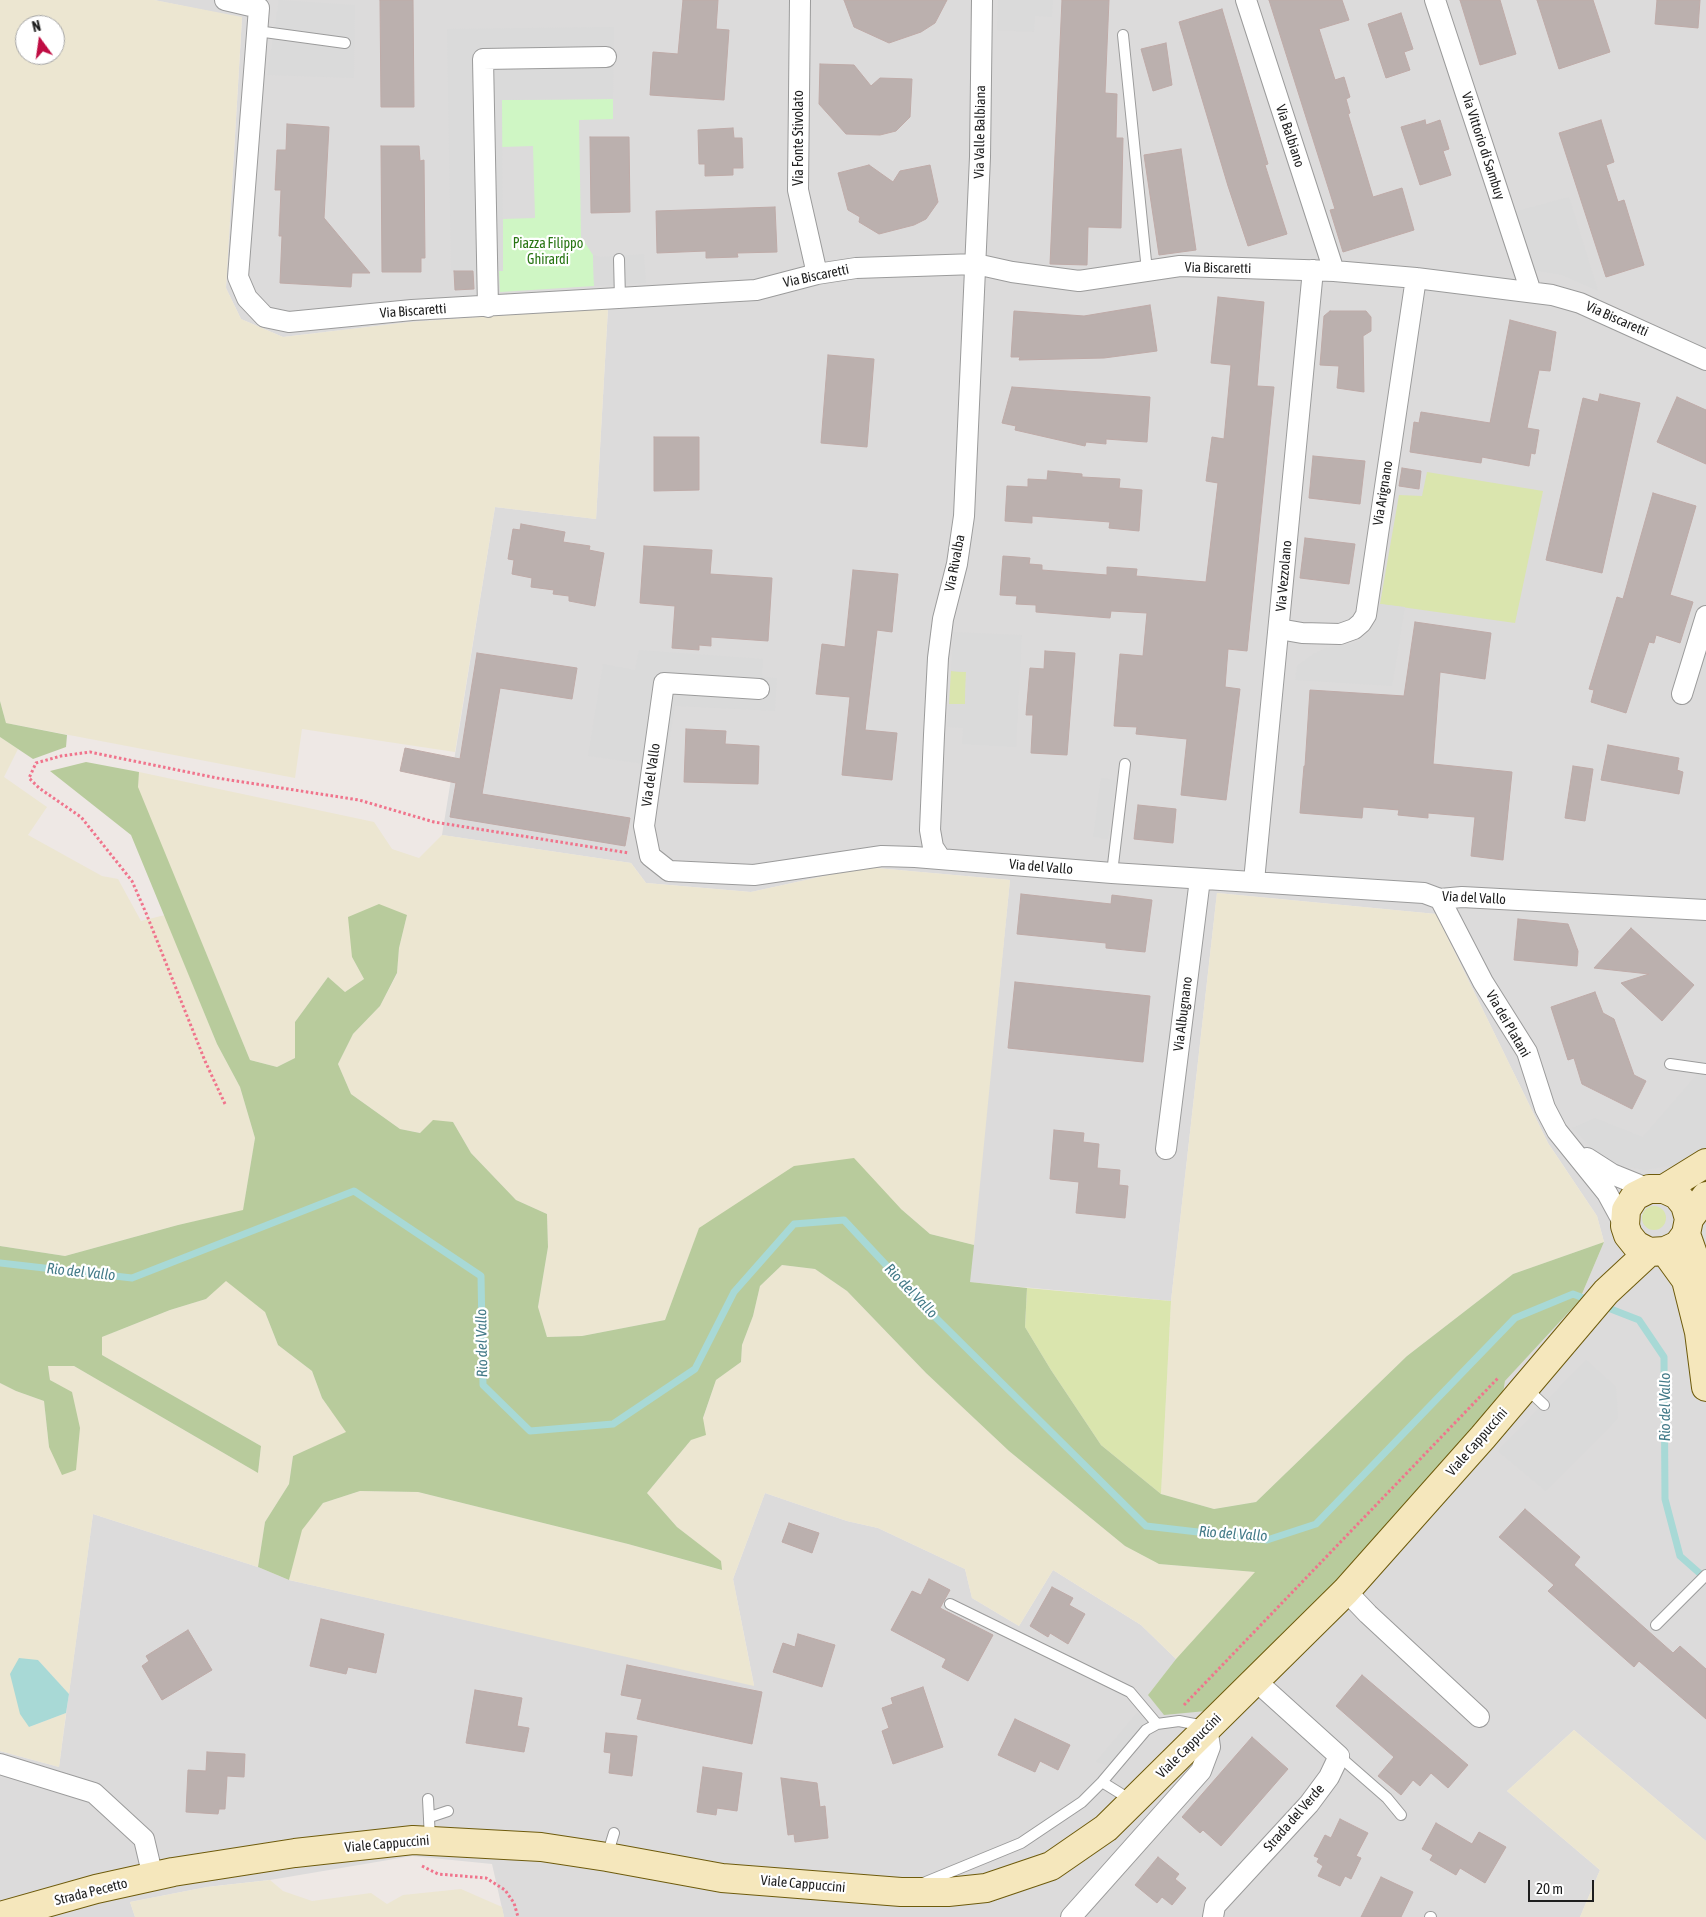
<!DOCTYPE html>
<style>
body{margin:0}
#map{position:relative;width:1706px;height:1917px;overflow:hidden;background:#eee8e5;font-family:"Asap Condensed",sans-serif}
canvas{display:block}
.north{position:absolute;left:15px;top:15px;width:50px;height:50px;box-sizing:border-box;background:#fff;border:1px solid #a5a5a5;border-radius:50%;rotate:346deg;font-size:14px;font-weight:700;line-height:20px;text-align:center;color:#1e1e1e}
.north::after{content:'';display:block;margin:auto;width:18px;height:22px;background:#bf0d43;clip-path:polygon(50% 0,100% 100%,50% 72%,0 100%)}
.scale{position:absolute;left:1528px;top:1880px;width:66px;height:22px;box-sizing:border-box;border:2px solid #1e1e1e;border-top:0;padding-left:6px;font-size:15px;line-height:18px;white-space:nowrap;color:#1e1e1e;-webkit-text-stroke:4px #fff;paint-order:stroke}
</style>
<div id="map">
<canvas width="1706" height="1917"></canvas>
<div class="north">N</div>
<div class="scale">20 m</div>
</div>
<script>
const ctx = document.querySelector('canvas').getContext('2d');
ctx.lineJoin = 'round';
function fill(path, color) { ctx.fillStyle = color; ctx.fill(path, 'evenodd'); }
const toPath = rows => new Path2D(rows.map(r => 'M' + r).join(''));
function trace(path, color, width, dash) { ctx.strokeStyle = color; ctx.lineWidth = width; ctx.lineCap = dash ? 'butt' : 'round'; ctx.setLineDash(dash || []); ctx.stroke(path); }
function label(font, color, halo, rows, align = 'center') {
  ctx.font = font + ' "Asap Condensed",sans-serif'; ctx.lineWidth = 4.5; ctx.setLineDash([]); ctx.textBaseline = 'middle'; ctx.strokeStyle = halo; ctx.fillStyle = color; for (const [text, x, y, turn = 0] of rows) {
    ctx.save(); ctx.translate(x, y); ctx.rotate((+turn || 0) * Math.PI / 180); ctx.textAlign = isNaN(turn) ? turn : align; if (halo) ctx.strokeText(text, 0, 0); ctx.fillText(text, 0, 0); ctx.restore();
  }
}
const residential = toPath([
 [154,0,1706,0,1706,1841,1574,1730,1507,1791,1600,1870,1580,1917,504,1917,492,1864,412,1856,270,1880,207,1887,130,1902,135,1917,0,1917,0,1751,59,1767,93,1514,258,1567,289,1580,754,1685,733,1579,765,1493,847,1521,878,1528,965,1569,972,1598,1019,1626,1053,1570,1141,1625,1176,1659,1148,1695,1502,1400,1505,1381,1579,1301,1604,1242,1597,1216,1548,1143,1436,914,1217,893,1171,1301,969,1282,1010,880,865,867,751,892,646,883,631,863,442,835,495,507,596,519,608,308,410,322,283,337,241,319,226,288,242,18]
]);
const farmland = toPath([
 [0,0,154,0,242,17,226,288,241,319,283,337,410,322,608,308,596,519,495,507,455,752,302,729,295,778,6,723,0,701],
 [25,25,55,25,55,55,25,55],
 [0,737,18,749,4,777,47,807,28,835,102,876,118,879,141,921,165,915,217,1044,240,1087,255,1138,243,1211,178,1225,65,1256,0,1246],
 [139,772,374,822,392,849,419,858,442,835,631,863,646,883,751,892,865,867,1010,880,974,1245,930,1234,901,1209,699,1229,665,1320,582,1336,547,1337,538,1307,548,1247,547,1214,516,1200,471,1153,453,1122,421,1133,400,1129,351,1094,338,1064,353,1034,380,1006,397,974,399,948,407,915,352,957,364,979,345,992,328,977,295,1022,295,1058,277,1067,250,1060,137,787],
 [1217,893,1436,914,1548,1143,1597,1216,1604,1242,1513,1274,1407,1356,1256,1502,1214,1509,1161,1494,1171,1301],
 [782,1265,815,1269,847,1291,926,1373,1009,1451,1125,1546,1159,1564,1256,1572,1176,1659,1141,1625,1053,1570,1019,1626,972,1598,965,1569,878,1528,847,1521,765,1493,733,1579,754,1686,289,1580,301,1530,323,1503,360,1491,418,1492,628,1544,721,1570,720,1561,677,1527,647,1493,691,1440,703,1419,716,1380,741,1362,742,1345,753,1316,760,1286],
 [226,1280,265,1312,278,1345,312,1371,322,1398,347,1432,293,1456,289,1484,265,1522,258,1567,93,1514,69,1694,38,1660,29,1727,66,1713,59,1767,0,1751,0,1383,16,1391,44,1401,49,1447,72,1393,50,1380,48,1366,74,1366,258,1473,261,1446,102,1355,102,1337,170,1310,206,1299],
 [1574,1730,1706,1841,1706,1917,1580,1917,1600,1870,1507,1791],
 [270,1880,283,1891,312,1901,371,1893,387,1904,403,1895,461,1889,502,1907,504,1917,135,1917,130,1902,207,1887]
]);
const grass = toPath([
 [1427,472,1543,491,1515,623,1380,604,1399,495,1422,496],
 [951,671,966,672,965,705,949,704],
 '1642 1218a12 12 0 1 1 24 0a12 12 0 1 1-24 0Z',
 [1027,1288,1171,1301,1161,1494,1101,1445,1051,1370,1025,1327]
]);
const forest = toPath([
 [0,701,6,723,67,735,66,747,33,759,0,737],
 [86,762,139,772,138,787,250,1060,277,1067,295,1058,295,1022,328,977,345,992,364,979,352,957,348,917,379,904,407,915,399,948,397,973,380,1006,353,1034,338,1064,351,1094,400,1129,420,1133,433,1120,453,1122,471,1153,516,1200,547,1214,548,1247,538,1307,547,1337,582,1336,665,1320,699,1228,794,1166,854,1158,901,1209,930,1234,974,1245,970,1282,1027,1288,1025,1327,1051,1370,1101,1445,1161,1494,1214,1509,1256,1502,1407,1356,1513,1274,1604,1242,1579,1301,1505,1381,1502,1400,1339,1581,1206,1711,1164,1715,1148,1695,1176,1659,1255,1572,1159,1564,1125,1546,1009,1451,926,1373,847,1291,815,1269,782,1265,760,1286,753,1316,742,1345,741,1362,716,1380,703,1418,706,1435,691,1440,647,1493,677,1527,721,1561,722,1570,628,1544,418,1492,360,1491,323,1503,302,1530,289,1580,258,1567,265,1522,289,1484,293,1456,346,1432,322,1398,312,1371,278,1345,265,1312,226,1281,206,1299,170,1310,102,1337,102,1355,261,1446,258,1473,74,1366,48,1366,50,1380,72,1392,80,1428,76,1470,62,1475,49,1447,44,1401,16,1391,0,1383,0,1246,65,1256,178,1225,243,1210,255,1138,240,1087,217,1044,131,835,50,771]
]);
const park = toPath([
 [613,99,613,119,579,120,581,237,593,255,594,286,500,292,499,271,503,270,503,219,535,218,533,146,502,147,502,100]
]);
const parking = toPath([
 [279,0,355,5,354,78,267,75],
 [998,0,1053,0,1052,17,1035,16,1034,32,997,30],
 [614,27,613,99,502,100,503,271,451,271,447,29],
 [1569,197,1598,291,1562,275,1532,270,1513,212],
 [644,254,646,283,594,286,593,255,601,257],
 [1380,604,1405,607,1392,686,1295,680,1297,666,1315,653,1326,648,1349,644,1360,641,1369,633,1375,623],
 [953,632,1022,635,1016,747,962,744,963,728,947,727,949,704,965,704,966,672,951,671],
 [639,650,763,659,762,677,777,678,775,711,675,706,665,767,588,756,603,664,635,670],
 [1101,778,1116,780,1108,839,1093,837],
 [1702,1069,1706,1069,1706,1147,1700,1154,1674,1165,1645,1170,1624,1166,1598,1154,1572,1128,1595,1118,1643,1137],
 [1586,1360,1616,1387,1618,1418,1546,1491,1498,1451],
 [1137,1713,1154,1726,1115,1767,1096,1762]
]);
const water = toPath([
 [19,1658,38,1660,69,1694,66,1713,29,1727,20,1714,10,1674]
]);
const stream = toPath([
 [0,1263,132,1278,354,1191,481,1276,483,1385,530,1431,613,1424,695,1369,734,1292,794,1224,844,1220,928,1310,1146,1526,1267,1540,1316,1524,1515,1318,1573,1294,1591,1301],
 [1603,1306,1639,1320,1664,1357,1665,1499,1680,1556,1706,1579]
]);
const building = toPath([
 [380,0,413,0,414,107,381,107,380,0],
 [683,0,718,0,716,29,729,30,724,100,650,95,653,52,678,54,683,0],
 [844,0,947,0,935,23,921,32,889,43,854,27,844,0],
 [1062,0,1109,0,1105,93,1117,94,1116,138,1123,138,1121,228,1088,227,1087,265,1050,264,1062,0],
 [1269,0,1342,0,1349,20,1319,29,1335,80,1344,77,1350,97,1346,99,1350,113,1348,114,1373,197,1402,188,1414,230,1343,252,1330,210,1335,209,1269,0],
 [1460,0,1500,0,1516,54,1480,65,1460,0],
 [1537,0,1593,0,1610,52,1559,69,1537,0],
 [1657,0,1700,0,1698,28,1655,24,1657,0],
 [1222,9,1268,164,1265,165,1287,234,1248,246,1228,186,1179,22,1222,9],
 [1401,13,1413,49,1404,52,1410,70,1386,78,1368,24,1401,13],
 [1166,43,1172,85,1153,91,1141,49,1166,43],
 [820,64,854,65,871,86,880,78,912,79,910,117,896,131,880,135,846,134,819,104,820,64],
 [1425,120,1426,125,1440,120,1449,149,1443,151,1451,175,1420,185,1401,127,1425,120],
 [1601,120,1614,162,1606,165,1618,202,1624,200,1644,265,1606,277,1559,133,1601,120],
 [287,124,329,127,324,218,370,273,352,273,351,287,280,283,282,236,279,236,281,190,275,190,277,150,286,150,287,124],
 [733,128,734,138,742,138,743,168,733,168,733,175,705,176,705,164,699,164,698,130,733,128],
 [590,137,629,137,630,212,591,213,590,137],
 [381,146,419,146,420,161,424,160,425,258,421,258,421,272,382,272,381,146],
 [1181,149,1196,250,1159,255,1144,155,1181,149],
 [869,165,893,182,900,171,930,165,938,202,926,219,914,225,879,234,859,222,860,217,848,210,838,173,869,165],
 [775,207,777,252,737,253,738,257,706,258,706,251,657,253,656,211,775,207],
 [454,271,473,271,474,289,455,290,454,271],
 [1218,297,1264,302,1257,386,1274,387,1247,651,1228,649,1225,687,1240,689,1226,800,1181,795,1187,739,1136,734,1137,727,1114,726,1120,654,1143,656,1147,613,1111,611,1110,618,1036,612,1036,605,1016,604,1017,596,1000,595,1003,556,1030,558,1029,564,1042,565,1042,570,1107,575,1107,567,1137,569,1136,576,1206,582,1218,483,1206,481,1212,437,1224,439,1231,365,1211,363,1218,297],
 [1150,305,1157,351,1104,358,1019,360,1020,357,1011,357,1014,311,1084,316,1150,305],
 [1330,311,1366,311,1371,317,1371,331,1363,336,1364,392,1337,388,1339,366,1320,365,1324,316,1330,311],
 [1510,320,1556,332,1550,371,1539,370,1527,428,1539,430,1535,454,1531,453,1529,466,1482,457,1481,463,1410,452,1414,422,1419,423,1421,412,1490,423,1510,320],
 [828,355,874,359,867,447,821,443,828,355],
 [1012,387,1150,397,1147,442,1106,439,1106,444,1086,442,1085,446,1015,430,1016,426,1002,423,1012,387],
 [1600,394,1640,403,1602,573,1546,560,1583,398,1598,402,1600,394],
 [1677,397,1706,410,1706,464,1657,442,1677,397],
 [654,437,699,437,699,490,654,491,654,437],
 [1313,456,1365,461,1360,504,1309,498,1313,456],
 [1402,468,1421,471,1419,489,1399,486,1402,468],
 [1048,471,1082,474,1082,477,1120,479,1119,488,1142,490,1139,531,1109,528,1110,522,1032,516,1032,523,1005,521,1007,486,1028,487,1028,479,1047,480,1048,471],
 [1653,493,1696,506,1670,595,1693,602,1680,643,1656,635,1654,643,1649,642,1626,713,1591,702,1594,690,1589,689,1617,597,1623,599,1653,493],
 [521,524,565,532,563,542,590,546,589,550,604,553,595,606,569,601,569,596,553,594,554,590,531,587,532,578,512,574,514,560,508,559,513,529,520,530,521,524],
 [1305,538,1355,544,1349,584,1300,578,1305,538],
 [644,546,712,550,710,574,772,578,768,641,711,637,711,646,699,645,699,650,672,648,675,606,640,603,644,546],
 [853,570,898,574,892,632,877,630,865,730,897,733,892,780,842,775,850,697,816,694,822,644,845,647,853,570],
 [1415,622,1491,633,1485,679,1440,672,1433,764,1512,772,1503,860,1471,856,1475,817,1428,813,1428,818,1398,815,1399,810,1363,807,1362,818,1300,813,1304,766,1305,766,1310,690,1404,696,1415,622],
 [1045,651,1075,653,1067,755,1031,753,1033,715,1026,715,1030,668,1044,669,1045,651],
 [477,653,577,668,572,699,500,688,482,794,630,818,625,846,450,817,456,783,400,771,405,748,460,759,477,653],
 [686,729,726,731,725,744,759,746,758,784,684,782,686,729],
 [1608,745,1679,758,1677,770,1683,772,1679,794,1601,780,1608,745],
 [1573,766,1593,769,1585,821,1565,818,1573,766],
 [1138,805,1176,809,1173,843,1134,839,1138,805],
 [1021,894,1111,904,1112,895,1152,900,1145,952,1106,948,1106,943,1017,934,1021,894],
 [1518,919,1568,924,1578,951,1577,966,1514,960,1518,919],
 [1631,928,1694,985,1662,1021,1621,983,1649,974,1594,968,1631,928],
 [1015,982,1150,996,1143,1062,1008,1048,1015,982],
 [1595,992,1603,1013,1614,1019,1634,1075,1646,1081,1632,1109,1582,1084,1574,1058,1568,1060,1551,1007,1595,992],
 [1054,1130,1084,1133,1083,1142,1099,1144,1097,1168,1120,1170,1119,1185,1128,1186,1125,1218,1076,1213,1079,1182,1050,1179,1054,1130],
 [1525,1509,1580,1557,1574,1565,1673,1653,1680,1646,1706,1669,1706,1719,1639,1661,1634,1667,1548,1591,1554,1585,1499,1537,1525,1509],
 [789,1523,819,1533,812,1553,782,1542,789,1523],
 [929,1579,950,1590,940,1608,993,1635,968,1681,942,1667,946,1659,891,1630,912,1591,921,1595,929,1579],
 [1052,1587,1073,1598,1069,1605,1085,1614,1068,1644,1050,1633,1048,1637,1030,1626,1052,1587],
 [321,1619,384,1634,376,1673,348,1667,346,1674,310,1666,321,1619],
 [188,1630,212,1670,162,1700,142,1666,149,1661,146,1656,188,1630],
 [798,1634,835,1645,822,1687,773,1672,783,1643,795,1647,798,1634],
 [627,1665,762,1692,752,1744,637,1719,642,1699,621,1695,627,1665],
 [1362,1675,1468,1765,1448,1788,1431,1773,1420,1786,1413,1780,1401,1795,1378,1776,1394,1757,1336,1706,1362,1675],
 [923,1687,943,1747,893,1764,882,1731,889,1728,882,1708,893,1704,891,1698,923,1687],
 [475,1690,522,1698,517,1726,529,1728,524,1752,466,1743,475,1690],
 [1015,1719,1070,1745,1058,1770,1040,1761,1035,1772,998,1755,1015,1719],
 [606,1733,637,1736,632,1776,609,1773,611,1753,604,1752,606,1733],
 [1252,1737,1288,1769,1221,1846,1203,1830,1200,1833,1182,1817,1252,1737],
 [207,1752,245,1754,244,1777,227,1776,225,1809,219,1809,218,1814,186,1812,188,1770,206,1771,207,1752],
 [703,1767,742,1773,737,1811,717,1808,716,1815,697,1812,703,1767],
 [781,1778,817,1783,820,1807,825,1806,828,1838,795,1842,794,1834,788,1835,781,1778],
 [1340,1819,1368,1833,1356,1856,1361,1858,1351,1879,1345,1876,1340,1886,1318,1876,1323,1866,1317,1862,1319,1858,1314,1856,1325,1835,1331,1838,1340,1819],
 [1436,1823,1472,1844,1479,1832,1506,1847,1485,1883,1460,1868,1456,1875,1430,1860,1433,1855,1422,1849,1436,1823],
 [1158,1857,1179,1874,1175,1879,1186,1888,1172,1905,1162,1897,1157,1903,1135,1885,1158,1857],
 [1381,1877,1413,1892,1401,1917,1361,1917,1381,1877]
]);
const path = toPath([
 [225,1104,205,1061,146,913,132,881,81,817,39,788,29,778,36,763,61,756,90,752,217,778,359,800,434,822,629,853],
 [1184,1705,1498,1378],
 [422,1866,438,1874,486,1878,505,1890,514,1903,518,1917]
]);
const lane = toPath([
 [257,31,345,43],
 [1123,35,1147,271],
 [619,259,620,299],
 [1112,873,1125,764],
 [1670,1064,1706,1069],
 [1526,1388,1544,1405],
 [950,1604,1130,1692,1157,1724],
 [1656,1625,1706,1575],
 [1339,1756,1387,1798,1401,1815],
 [1102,1782,1131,1800],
 [428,1799,430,1839],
 [430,1817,448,1811],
 [607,1856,614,1833],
 [921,1884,1021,1843,1082,1802,1102,1782,1146,1730,1157,1724,1179,1721,1204,1726],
 [1430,1917,1431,1917]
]);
const street = toPath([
 [225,0,259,8,238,277,247,298,265,317,289,322,412,310,756,290,817,274,856,268,976,264,1012,272,1079,281,1180,266,1334,271,1416,278,1552,295,1580,303,1706,360],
 [800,0,798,190,817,274],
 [1246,0,1334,271],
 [1435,0,1531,292],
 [488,307,483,59,606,57],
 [1279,629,1302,633,1340,634,1354,629,1361,623,1366,615,1416,278],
 [759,689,664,683,644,826,650,856,669,871,754,875,882,856,915,857,1112,873,1424,893,1440,899,1462,897,1706,910],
 [1682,694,1706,616],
 [941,859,933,847,930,830,934,735,938,658,943,619,957,564,964,516,980,157,982,0],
 [1254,881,1313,270],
 [1440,899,1483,982,1527,1052,1545,1108,1557,1131,1607,1193,1625,1226],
 [1166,1149,1200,879],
 [1587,1158,1612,1174,1649,1189],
 [1346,1591,1368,1614,1479,1717],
 [0,1764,94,1793,144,1839,153,1877],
 [1071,1917,1201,1771,1210,1747,1207,1727],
 [1213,1917,1215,1906,1309,1804,1329,1777,1339,1756,1256,1681]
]);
const secondary = toPath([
 [1664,1189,1706,1163],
 [1689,1219,1706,1196],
 [1686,1234,1678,1245,1665,1251,1649,1252,1636,1245,1628,1235,1625,1226,1626,1210,1635,1196,1649,1189,1664,1189,1677,1195,1685,1205,1689,1219,1686,1234,1700,1274,1699,1332],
 [1665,1251,1686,1280,1699,1332,1706,1387],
 [0,1916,96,1889,173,1872,295,1853,413,1840,541,1847,607,1857,722,1878,901,1892,948,1892,986,1888,1051,1866,1106,1828,1346,1591,1483,1437,1606,1292,1649,1252]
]);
const streetNames = [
 ["Via Valle Balbiana",980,132,-89],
 ["Via Balbiano",1290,136,72],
 ["Via Fonte Stivolato",799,138,-90],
 ["Via Vittorio di Sambuy",1483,146,72],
 ["Via Biscaretti",1218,268,1],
 ["Via Biscaretti",816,276,-12],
 ["Via Biscaretti",413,311,-4],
 ["Via Biscaretti",1617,319,24],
 ["Via Arignano",1383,493,-81],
 ["Via Rivalba",955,563,-79],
 ["Via Vezzolano",1284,576,-85],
 ["Via del Vallo",651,775,-82],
 ["Via del Vallo",1041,867,5],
 ["Via del Vallo",1474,898,3],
 ["Via Albugnano",1183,1014,-83],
 ["Via dei Platani",1508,1024,60],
 ["Viale Cappuccini",1477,1442,-49],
 ["Viale Cappuccini",1189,1746,-45],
 ["Strada del Verde",1294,1818,-49],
 ["Viale Cappuccini",387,1844,-5],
 ["Viale Cappuccini",803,1884,5],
 ["Strada Pecetto",91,1892,-14]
];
const parkNames = [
 ["Piazza Filippo",548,244],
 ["Ghirardi",548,260]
];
const waterNames = [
 ["Rio del Vallo",81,1272,6],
 ["Rio del Vallo",911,1291,46],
 ["Rio del Vallo",482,1343,-91],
 ["Rio del Vallo",1665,1407,-90],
 ["Rio del Vallo",1233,1534,4]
];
fill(residential, '#dcdbdb');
fill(farmland, '#ece6d1');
fill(grass, '#dae5ae');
fill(forest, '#b8cb9c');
fill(park, '#cff6c4');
fill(parking, '#dadada');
fill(water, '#a8d9d6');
trace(stream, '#a8d9d6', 7);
fill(building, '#bbb0ae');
trace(building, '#bfaba8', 1);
trace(lane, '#9b9b9b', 12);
trace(street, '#9b9b9b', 22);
trace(secondary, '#6e5b0c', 30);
trace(path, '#f0748c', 3, [2.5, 2.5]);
trace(lane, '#fff', 10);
trace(street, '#fff', 20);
trace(secondary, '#f5e7bc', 28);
label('14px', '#1e1e1e', '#fff', streetNames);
label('14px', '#287513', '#fff', parkNames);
label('italic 15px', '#447b89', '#fff', waterNames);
</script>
